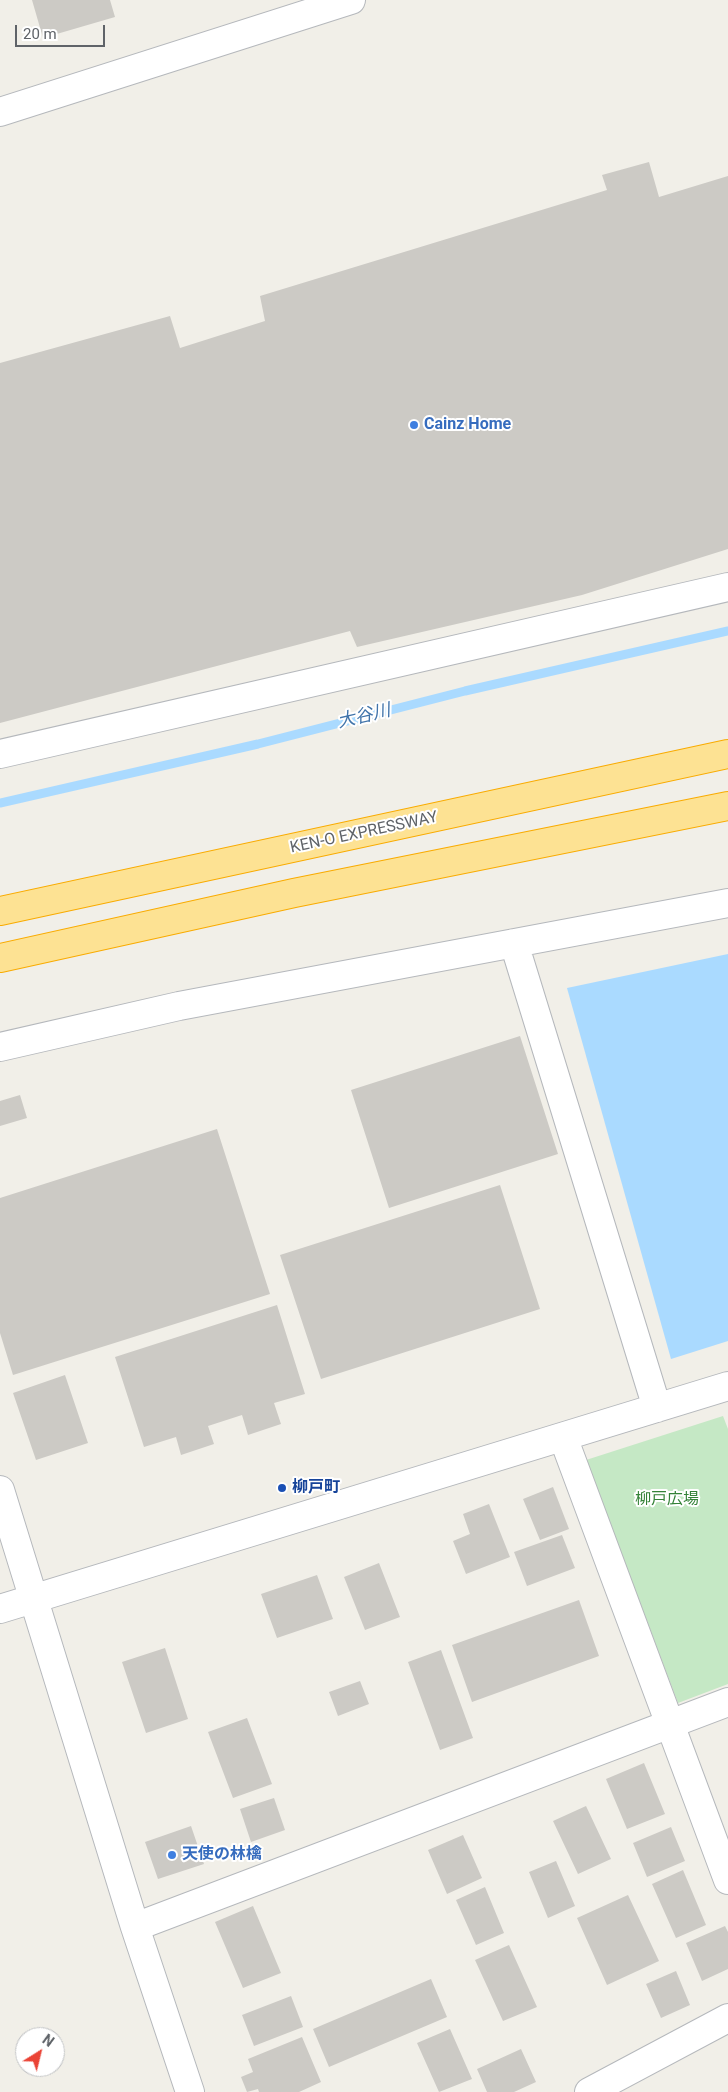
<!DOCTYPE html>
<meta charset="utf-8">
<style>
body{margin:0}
#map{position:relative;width:728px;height:2092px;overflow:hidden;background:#f1efe8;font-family:Roboto,sans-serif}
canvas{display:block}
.north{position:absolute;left:15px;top:2027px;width:50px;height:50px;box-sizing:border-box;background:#fff;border:1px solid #bfc1c3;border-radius:50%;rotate:36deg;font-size:14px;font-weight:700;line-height:20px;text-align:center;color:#5f6368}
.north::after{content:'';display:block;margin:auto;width:18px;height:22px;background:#ea4335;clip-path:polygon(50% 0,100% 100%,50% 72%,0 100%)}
.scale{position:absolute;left:15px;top:25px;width:90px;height:22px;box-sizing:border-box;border:2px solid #5f6368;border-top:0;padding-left:6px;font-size:15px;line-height:18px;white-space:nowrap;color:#5f6368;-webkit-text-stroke:4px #fff;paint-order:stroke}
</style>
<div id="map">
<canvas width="728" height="2092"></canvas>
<div class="north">N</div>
<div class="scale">20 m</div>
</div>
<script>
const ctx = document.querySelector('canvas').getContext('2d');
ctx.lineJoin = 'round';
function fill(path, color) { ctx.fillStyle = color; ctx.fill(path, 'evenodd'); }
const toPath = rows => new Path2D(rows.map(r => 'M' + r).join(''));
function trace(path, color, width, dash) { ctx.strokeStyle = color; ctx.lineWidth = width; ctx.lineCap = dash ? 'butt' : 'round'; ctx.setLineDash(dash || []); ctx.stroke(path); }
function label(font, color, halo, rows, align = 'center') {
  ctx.font = font + ' Roboto,"Noto Sans JP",sans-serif'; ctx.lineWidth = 4; ctx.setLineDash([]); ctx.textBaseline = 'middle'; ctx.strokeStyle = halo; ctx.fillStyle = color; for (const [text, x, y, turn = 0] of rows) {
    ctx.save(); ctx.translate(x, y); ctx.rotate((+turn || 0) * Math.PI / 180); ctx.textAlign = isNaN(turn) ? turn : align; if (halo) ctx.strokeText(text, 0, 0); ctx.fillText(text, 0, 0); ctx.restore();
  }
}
const green = toPath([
 [723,1416,728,1429,728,1684,678,1703,586,1460]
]);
const water = toPath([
 [728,954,728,1341,671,1359,567,988]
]);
const stream = toPath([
 [0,803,258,744,465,691,728,631]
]);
const building = toPath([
 [32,0,110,0,115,17,43,38],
 [649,162,659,197,728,176,728,549,582,595,357,647,350,631,0,723,0,363,170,316,180,348,265,321,260,296,607,190,602,175],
 [520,1036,558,1154,389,1208,351,1090],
 [20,1095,27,1118,0,1126,0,1101],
 [217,1129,270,1294,13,1375,0,1333,0,1198],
 [500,1185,540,1309,321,1379,280,1255],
 [277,1305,305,1394,274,1403,281,1424,248,1435,242,1415,208,1426,214,1444,181,1455,176,1437,144,1447,115,1357],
 [65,1375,88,1443,36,1460,13,1393],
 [553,1487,569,1529,540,1540,523,1499],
 [489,1504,510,1557,466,1574,453,1541,470,1534,463,1514],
 [562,1535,575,1568,527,1586,514,1552],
 [379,1563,400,1617,365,1630,344,1577],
 [317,1575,333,1619,277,1638,261,1594],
 [579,1600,599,1656,472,1702,452,1645],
 [165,1648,188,1719,146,1733,122,1662],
 [441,1650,473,1738,440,1750,408,1662],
 [360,1681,369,1704,338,1716,329,1692],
 [247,1718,272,1784,233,1798,208,1732],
 [644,1763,665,1814,627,1829,606,1779],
 [274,1798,285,1830,251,1842,240,1809],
 [586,1806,611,1859,578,1874,553,1821],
 [191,1826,204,1864,158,1879,145,1842],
 [671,1827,685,1861,647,1877,633,1843],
 [463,1835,482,1878,447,1894,428,1850],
 [556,1861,575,1906,548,1918,529,1872],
 [683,1870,706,1925,676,1938,652,1884],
 [485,1887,504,1933,476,1945,456,1900],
 [628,1895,659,1961,607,1985,577,1918],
 [253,1906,281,1973,243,1988,215,1922],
 [725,1926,728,1932,728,1969,702,1981,686,1943],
 [509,1945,537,2007,503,2021,475,1960],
 [676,1971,690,2005,661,2018,646,1984],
 [431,1979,447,2017,329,2067,313,2029],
 [291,1996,303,2027,254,2046,242,2015],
 [450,2029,472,2079,439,2092,417,2043],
 [302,2037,321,2082,299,2092,259,2092,258,2089,247,2092,241,2077,253,2072,248,2059],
 [521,2049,536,2082,514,2092,487,2092,477,2069]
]);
const minor = toPath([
 [0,112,351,0],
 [0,754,728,587],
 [514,943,657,1408],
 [0,1047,179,1006,728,903],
 [563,1437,728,1880],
 [0,1490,135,1927,190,2092],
 [0,1609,728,1386],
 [135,1927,728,1702],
 [589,2092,728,2018]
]);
const highway = toPath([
 [0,911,728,754],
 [0,958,294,893,728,806]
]);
const markers = [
 [414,425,5,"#3f7fe0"],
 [282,1488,5,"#1a4fb4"],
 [172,1855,5,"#3f7fe0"]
];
const shopNames = [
 ["Cainz Home",424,425],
 ["天使の林檎",182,1855]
];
const streetNames = [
 ["KEN-O EXPRESSWAY",364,833,-12]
];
const transitNames = [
 ["柳戸町",292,1488]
];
const parkNames = [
 ["柳戸広場",667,1500]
];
const waterNames = [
 ["大谷川",364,717,-13]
];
fill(green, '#c5e8c5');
fill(water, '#aadaff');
trace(stream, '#aadaff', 9);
fill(building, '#cccac5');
trace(minor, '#b5b8bc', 30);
trace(highway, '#f9ab00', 30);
trace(minor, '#fff', 28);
trace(highway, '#fde293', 28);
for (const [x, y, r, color] of markers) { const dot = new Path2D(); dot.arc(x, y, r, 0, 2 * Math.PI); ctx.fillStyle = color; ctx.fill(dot); trace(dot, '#fff', 2); }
label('bold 16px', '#366cbe', '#fff', shopNames, 'left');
label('16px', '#5f6368', '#fff', streetNames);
label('bold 16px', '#164399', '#fff', transitNames, 'left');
label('16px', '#348238', '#fff', parkNames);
label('italic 18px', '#4174aa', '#fff', waterNames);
</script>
